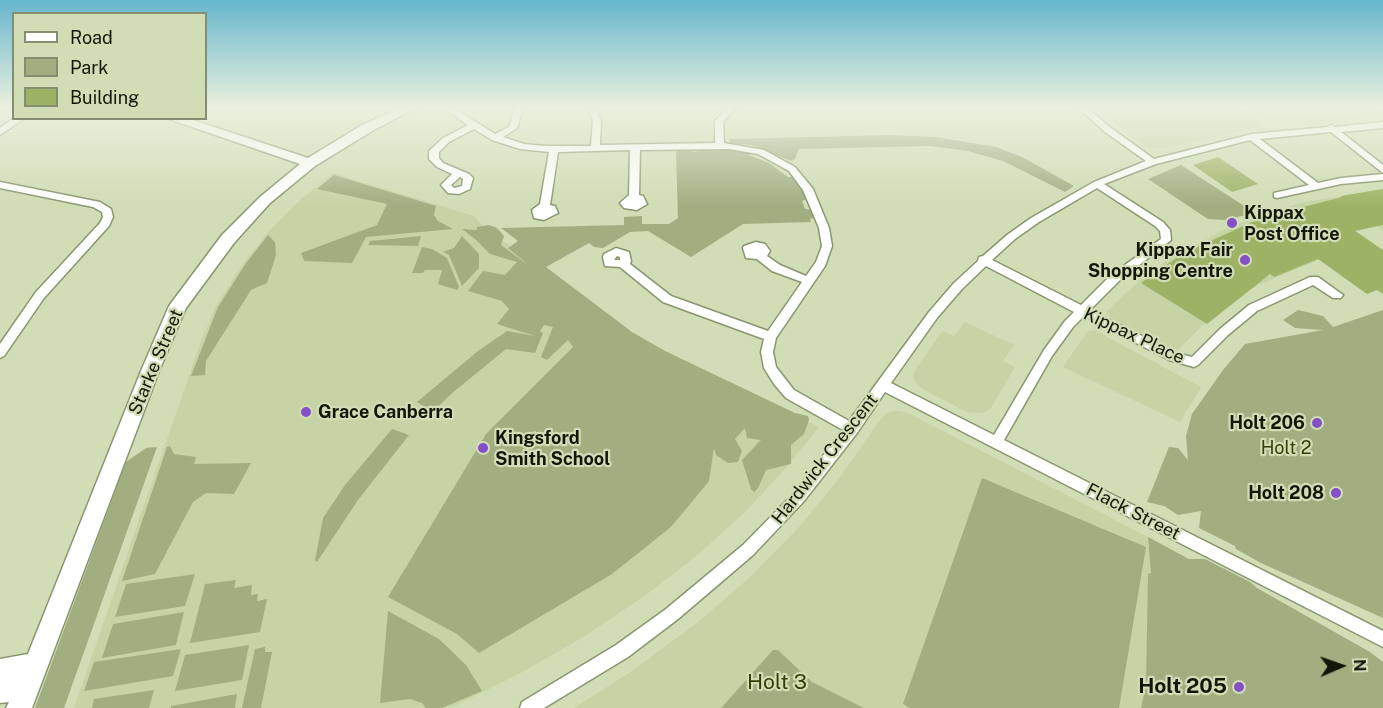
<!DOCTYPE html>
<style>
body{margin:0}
#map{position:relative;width:1383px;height:708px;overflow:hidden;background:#d0ddb5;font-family:"Public Sans",sans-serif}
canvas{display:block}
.legend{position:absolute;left:12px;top:12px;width:195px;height:108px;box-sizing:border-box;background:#d0ddb5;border:2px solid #848e70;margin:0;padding:8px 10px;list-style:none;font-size:18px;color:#131709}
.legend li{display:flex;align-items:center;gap:12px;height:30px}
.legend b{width:30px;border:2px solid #848e70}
.north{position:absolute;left:1311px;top:636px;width:60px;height:60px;-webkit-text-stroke:4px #d0ddb5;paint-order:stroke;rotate:88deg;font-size:16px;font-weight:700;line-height:24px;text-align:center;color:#131709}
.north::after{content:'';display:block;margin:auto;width:21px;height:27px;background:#131709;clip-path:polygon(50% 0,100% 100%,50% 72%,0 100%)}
</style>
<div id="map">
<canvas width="1383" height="708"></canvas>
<ul class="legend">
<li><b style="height:8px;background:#fff"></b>Road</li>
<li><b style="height:16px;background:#a0ae80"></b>Park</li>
<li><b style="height:16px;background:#9db265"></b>Building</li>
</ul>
<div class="north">N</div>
</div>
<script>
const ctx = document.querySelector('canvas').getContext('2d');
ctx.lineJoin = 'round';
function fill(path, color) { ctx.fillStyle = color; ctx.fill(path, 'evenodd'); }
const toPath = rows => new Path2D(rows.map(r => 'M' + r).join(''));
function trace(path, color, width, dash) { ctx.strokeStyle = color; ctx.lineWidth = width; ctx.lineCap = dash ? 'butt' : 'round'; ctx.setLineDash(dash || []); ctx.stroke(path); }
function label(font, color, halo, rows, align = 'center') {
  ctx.font = font + ' "Public Sans",sans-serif'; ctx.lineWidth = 4.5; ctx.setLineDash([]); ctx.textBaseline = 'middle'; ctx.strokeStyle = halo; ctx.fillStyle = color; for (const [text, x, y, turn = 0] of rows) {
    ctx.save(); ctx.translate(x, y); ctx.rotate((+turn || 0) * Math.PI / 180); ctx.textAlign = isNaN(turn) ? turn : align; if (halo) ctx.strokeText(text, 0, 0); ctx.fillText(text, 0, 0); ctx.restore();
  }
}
const built = toPath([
 [1094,107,1235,107,1263,127,1156,149,1143,146],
 [1251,107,1369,107,1377,115,1373,118,1273,125],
 [333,173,474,216,486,229,535,263,632,336,819,427,785,469,746,511,700,553,646,595,585,636,517,675,451,708,74,708,199,347,216,306,241,267,269,231,301,199],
 [1383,189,1383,231,1374,224,1338,232,1333,254,1258,285,1236,297,1214,314,1178,350,1170,348,1111,318,1106,312,1142,278,1170,258,1234,225,1300,203],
 [965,322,1014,345,1003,361,1015,367,991,408,983,413,967,412,924,390,915,382,913,377,914,372,942,331,954,336],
 [1094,330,1201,387,1180,422,1063,367,1087,332],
 [898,411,908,413,1148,537,1162,686,1160,708,863,708,812,682,778,650,773,650,721,708,574,708,629,673,697,623,750,577,800,526,840,477,882,417,889,412]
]);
const green = toPath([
 [889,135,936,137,996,147,1022,157,1074,186,1065,192,1003,161,968,151,930,146,799,149,795,159,791,161,751,145,730,143,729,139],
 [706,148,751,152,749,155,769,163,788,177,795,177,809,198,802,201,805,209,813,210,817,217,810,219,811,222,743,224,691,257,648,231,630,232,603,248,594,247,589,243,546,267,632,332,665,351,795,413,808,416,809,420,804,434,791,445,791,464,766,470,758,488,754,492,751,489,742,460,761,440,747,438,745,428,735,439,742,451,738,462,728,463,716,455,714,448,709,481,671,527,612,574,479,653,457,634,388,597,486,434,573,347,568,340,547,360,541,357,553,327,544,325,540,331,543,333,535,353,506,349,451,394,433,412,417,402,478,351,507,331,535,336,497,324,509,309,502,301,468,291,483,271,505,275,517,262,490,254,475,239,462,229,477,230,477,227,489,225,497,228,504,236,501,245,531,267,508,248,518,241,501,228,624,225,624,217,642,216,642,224,669,224,678,218,676,152,680,150,697,152,695,149],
 [1181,165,1255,213,1224,220,1208,219,1148,179],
 [334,175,436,206,434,215,438,221,453,229,366,237,352,263,304,261,301,253,377,225,387,204,317,189],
 [268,235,275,242,276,255,267,283,251,290,206,361,205,375,191,376,218,307,246,263],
 [421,236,418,246,368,245,370,241],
 [462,236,479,254,479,268,462,286,449,255,443,252,454,248],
 [422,247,432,249,447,258,459,287,457,290,438,284,442,270,425,270,423,273,412,273],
 [1298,310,1323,316,1333,327,1383,310,1383,618,1261,563,1236,549,1235,546,1199,528,1201,511,1178,515,1164,506,1147,502,1169,447,1178,448,1188,460,1186,436,1192,414,1223,370,1245,344,1323,330,1295,328,1283,320],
 [392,429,409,435,358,500,317,562,315,560,323,518,345,485],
 [170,446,174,454,196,457,194,464,251,463,234,494,206,493,193,502,155,574,122,581,167,447],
 [157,447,64,708,35,708,126,462,146,448],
 [982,478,1146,547,1119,708,910,708,903,704],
 [1148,537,1189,559,1205,559,1250,582,1257,588,1370,652,1383,662,1383,708,1141,708,1146,685,1148,574,1151,573],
 [195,574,185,606,115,617,126,584],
 [236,580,234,588,252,585,251,595,258,594,257,601,267,599,260,632,190,643,205,584],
 [388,611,439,639,466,665,482,691,442,708,426,708,422,703,410,699,380,703],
 [184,612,176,645,102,658,113,624],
 [249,645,242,680,175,691,185,655],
 [265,647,265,652,272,652,261,708,242,708,255,649],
 [181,649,173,676,84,691,94,662],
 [773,650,778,650,812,682,864,708,721,708],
 [154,690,149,708,92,708,94,699],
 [237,694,235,708,171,708,171,706]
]);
const building = toPath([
 [1218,157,1258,184,1232,192,1193,165],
 [1383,189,1383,225,1355,231,1383,250,1383,294,1377,290,1367,294,1318,259,1274,277,1270,274,1207,324,1141,283,1182,254,1261,218,1342,197,1341,196]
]);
const street = toPath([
 [442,107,452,107,495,134,509,127,515,107,523,107,517,128,503,137,524,144,546,146,591,146,593,120,587,107,595,107,601,120,600,145,715,143,715,121,728,107,737,107,723,122,724,143,764,150,795,167,813,189,829,228,832,246,825,266,776,338,773,352,776,367,794,390,849,421,929,312,954,283,978,261,979,257,983,256,1007,235,1031,218,1094,182,1146,161,1105,132,1077,107,1086,107,1111,128,1154,159,1252,134,1327,127,1331,125,1335,127,1383,122,1383,128,1341,132,1383,165,1383,173,1331,132,1260,139,1318,183,1341,178,1383,174,1383,180,1341,184,1277,198,1274,197,1274,193,1309,185,1250,140,1156,164,1104,184,1163,222,1170,230,1171,240,1119,281,1090,310,1176,353,1192,357,1220,329,1249,305,1310,277,1318,277,1343,295,1341,298,1333,298,1313,285,1257,311,1228,335,1198,365,1194,367,1169,360,1084,316,1073,327,1052,356,1004,440,1383,631,1383,647,885,392,857,433,804,501,753,555,678,619,628,657,544,708,520,708,522,702,616,645,666,609,743,545,794,493,843,430,786,398,774,384,764,368,761,352,764,339,663,302,620,267,605,266,603,257,604,254,616,248,629,252,631,261,630,264,671,296,768,331,802,282,772,271,757,259,746,258,743,248,744,246,756,242,765,244,770,251,767,256,780,265,806,276,816,262,822,246,819,228,803,190,789,171,758,154,729,149,640,150,639,195,643,196,647,204,637,210,624,208,620,203,629,195,630,150,558,152,550,205,555,206,558,213,544,220,534,218,532,210,540,204,549,152,520,149,492,140,474,129,449,142,439,152,439,158,443,163,469,174,473,178,470,189,459,194,448,193,441,185,452,174,437,167,429,159,429,151,443,138,468,125,442,107],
 [460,177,463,179,462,186,454,188,451,185,460,177],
 [1097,188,1155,226,1160,231,1161,239,1111,275,1081,305,992,260,1015,239,1039,222,1097,188],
 [617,256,620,257,620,260,614,260,617,256],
 [986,266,1074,312,1065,321,1044,350,994,435,891,383,937,318,962,289,986,266],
 [1378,107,1383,107,1383,111,1380,110,1378,107],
 [14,118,25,118,0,135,0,128,14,118],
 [0,182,100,202,111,209,113,217,109,226,44,298,4,356,0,358,0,344,36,292,100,223,103,217,102,212,93,207,0,188,0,182]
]);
const secondary = toPath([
 [402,107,418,107,372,131,315,166,270,203,234,243,186,308,159,371,32,708,6,708,9,702,0,703,0,659,28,654,141,371,169,306,222,235,260,197,300,164,166,118,187,118,308,158,362,125,402,107]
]);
const markers = [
 [1232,223,6,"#854fc7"],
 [1245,260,6,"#854fc7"],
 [306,412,6,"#854fc7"],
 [1317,423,6,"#854fc7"],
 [483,448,6,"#854fc7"],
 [1336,493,6,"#854fc7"],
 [1239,687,6,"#854fc7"]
];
const poiNames = [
 ["Kippax",1244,213],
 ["Post Office",1244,234],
 ["Kippax Fair",1233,250,"right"],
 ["Shopping Centre",1233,271,"right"],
 ["Grace Canberra",318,412],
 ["Holt 206",1305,423,"right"],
 ["Kingsford",495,438],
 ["Smith School",495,459],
 ["Holt 208",1324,493,"right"]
];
const streetNames = [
 ["Kippax Place",1134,336,25],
 ["Starke Street",156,362,-67],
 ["Hardwick Crescent",825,459,-52],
 ["Flack Street",1133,512,27]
];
const parkNames = [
 ["Holt 2",1286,448]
];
const nearParknames = [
 ["Holt 3",777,683]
];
const nearPoinames = [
 ["Holt 205",1227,687]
];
fill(built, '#c6d4a5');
fill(green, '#a0ae80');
fill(building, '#9db265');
trace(street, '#89956f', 3);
trace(secondary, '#89956f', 3);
fill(street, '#fff');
fill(secondary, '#fff');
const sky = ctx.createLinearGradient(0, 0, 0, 206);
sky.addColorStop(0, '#67b6ce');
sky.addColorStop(0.52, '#eaf0de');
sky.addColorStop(1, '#eaf0de00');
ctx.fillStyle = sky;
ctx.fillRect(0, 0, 1383, 206);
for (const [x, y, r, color] of markers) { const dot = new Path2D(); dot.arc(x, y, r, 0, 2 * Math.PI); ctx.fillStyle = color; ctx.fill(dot); trace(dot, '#d0ddb5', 2); }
label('bold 18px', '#131709', '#d0ddb5', poiNames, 'left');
label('18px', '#131709', '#d0ddb5', streetNames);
label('18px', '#344003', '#d0ddb5', parkNames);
label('21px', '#344003', '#d0ddb5', nearParknames);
label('bold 21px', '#131709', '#d0ddb5', nearPoinames, 'right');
</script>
